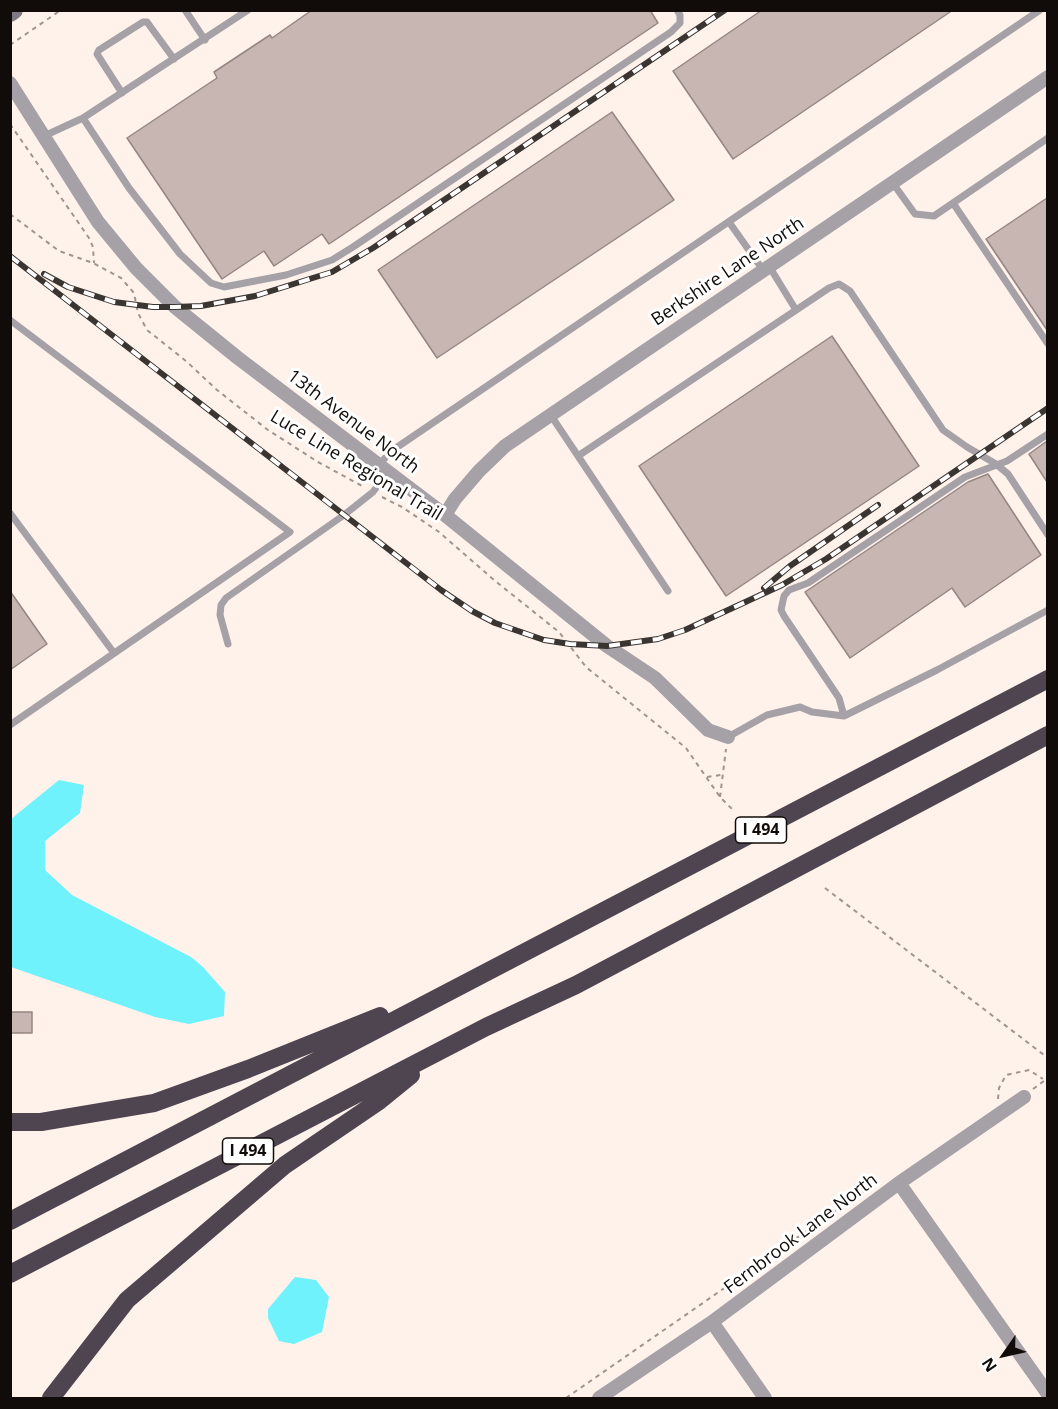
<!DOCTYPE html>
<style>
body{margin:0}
#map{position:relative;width:1058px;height:1409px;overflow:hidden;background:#fff2eb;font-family:"Open Sans",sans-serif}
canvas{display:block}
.frame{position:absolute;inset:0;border:12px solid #110c09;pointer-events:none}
.north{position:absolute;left:974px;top:1325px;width:60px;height:60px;-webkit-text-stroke:4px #fff;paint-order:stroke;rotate:236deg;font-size:16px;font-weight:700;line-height:24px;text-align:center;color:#110c09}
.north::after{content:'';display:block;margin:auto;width:21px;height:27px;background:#110c09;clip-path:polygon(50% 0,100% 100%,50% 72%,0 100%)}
</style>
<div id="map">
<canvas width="1058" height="1409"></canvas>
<div class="frame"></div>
<div class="north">N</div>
</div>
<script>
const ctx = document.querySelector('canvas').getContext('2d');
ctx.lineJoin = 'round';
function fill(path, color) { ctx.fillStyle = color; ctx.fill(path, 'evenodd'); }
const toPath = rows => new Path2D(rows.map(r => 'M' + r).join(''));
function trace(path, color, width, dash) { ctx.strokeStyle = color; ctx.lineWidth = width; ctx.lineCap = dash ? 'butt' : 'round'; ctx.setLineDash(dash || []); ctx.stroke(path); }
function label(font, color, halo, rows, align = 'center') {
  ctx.font = font + ' "Open Sans",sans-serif'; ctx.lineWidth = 6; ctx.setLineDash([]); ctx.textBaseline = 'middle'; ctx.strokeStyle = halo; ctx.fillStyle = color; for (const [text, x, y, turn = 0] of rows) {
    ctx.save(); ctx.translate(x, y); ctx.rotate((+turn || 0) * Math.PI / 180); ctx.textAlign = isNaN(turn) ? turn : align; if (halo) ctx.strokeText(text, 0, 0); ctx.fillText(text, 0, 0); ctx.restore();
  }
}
const water = toPath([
 [59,780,84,785,80,813,45,841,45,870,72,895,191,957,203,967,225,992,224,1016,189,1024,155,1017,11,967,11,819],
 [295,1277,316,1280,329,1297,322,1332,294,1344,279,1341,268,1318,268,1309]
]);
const building = toPath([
 [312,10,650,10,658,23,329,244,322,234,274,266,264,251,222,279,127,138,217,78,214,72,270,35,272,38,312,10],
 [762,10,953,10,733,159,673,71,762,10],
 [612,112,674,200,437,358,378,270,612,112],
 [1047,198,1047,330,986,239,1047,198],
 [832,336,919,466,726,596,639,466,832,336],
 [1047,441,1047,482,1029,454,1047,441],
 [988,474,1041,555,965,607,952,588,850,658,805,592,968,482,988,474],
 [10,591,47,644,10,670,10,591],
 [10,1012,32,1012,32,1033,10,1033,10,1012]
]);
const path = toPath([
 [10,45,61,10],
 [10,124,89,238,93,247,94,263],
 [10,214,59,251,93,263,121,278,134,293,138,313,147,330,186,361,217,390,268,430,318,462,364,487],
 [382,497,402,507,439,532,494,580,559,632,586,667,686,748,720,797,733,810],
 [707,777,721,775],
 [720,797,726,749],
 [825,888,1048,1058],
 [1033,1089,1048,1078],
 [998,1099,999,1088,1006,1075,1029,1070,1043,1079],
 [566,1398,870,1187]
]);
const lane = toPath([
 [185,10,205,40],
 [122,93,97,54,99,50,143,22,147,22,174,59],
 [83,118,129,188,180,254,211,283,224,287,286,275,332,260,353,247,671,32,680,23,680,15,677,10],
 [44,136,83,118,248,10],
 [892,182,915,214,934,216,1048,138],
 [953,203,1048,344],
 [729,222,763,270],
 [769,266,796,310],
 [10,320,290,532,10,725],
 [550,414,668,591],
 [578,456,829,288,839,284,850,291,943,430,967,447,996,464,1008,474,1048,535],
 [379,465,390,452,1040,10],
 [10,513,114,653],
 [228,644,220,615,221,605,226,598,344,515,373,492,388,471],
 [844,716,839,698,784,616,781,610,784,596,789,590,808,583,965,477,1007,461,1048,434],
 [728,737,767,715,800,707,812,712,844,716,937,670,1048,610]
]);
const street = toPath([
 [10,83,98,222,136,268,175,307,238,358,445,515,607,646,655,678,708,730,728,737],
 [445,515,455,499,479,471,505,446,1048,77],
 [899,1183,1048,1394],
 [712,1322,765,1398],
 [599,1398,712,1322,899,1183,1024,1097]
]);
const secondary = toPath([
 [10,13,14,10]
]);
const highway = toPath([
 [10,1122,41,1122,154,1103,248,1069,380,1016],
 [10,1221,1048,679],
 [10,1274,486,1027,576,985,1048,735],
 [51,1398,127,1300,285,1165,379,1101,411,1075]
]);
const rail = toPath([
 [10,256,441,590,472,611,495,623,544,640,570,644,607,646,658,639,685,630,782,585,826,559,1048,408],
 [44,274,68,287,114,302,153,307,175,307,201,306,255,296,332,272,373,248,725,10],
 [764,588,790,566,878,505]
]);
const shields = [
 [761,830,51],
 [248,1151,51]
];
const shieldNames = [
 ["I 494",761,830],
 ["I 494",248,1151]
];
const streetNames = [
 ["Berkshire Lane North",728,272,-34],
 ["13th Avenue North",353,422,37],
 ["Luce Line Regional Trail",356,466,31],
 ["Fernbrook Lane North",801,1234,-37]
];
fill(water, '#6ff2fc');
fill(building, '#c8b6b3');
trace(building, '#968582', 1.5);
trace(path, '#9f9590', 2, [4.5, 4.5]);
trace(lane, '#a6a1a7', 7);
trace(street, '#a6a1a7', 14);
trace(secondary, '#807981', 18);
trace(highway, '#4e4550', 18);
trace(rail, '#3b3531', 6);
trace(rail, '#fff', 4, [11]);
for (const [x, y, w] of shields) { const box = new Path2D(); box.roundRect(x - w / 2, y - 13, w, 26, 4.5); ctx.fillStyle = '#fff'; ctx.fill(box); trace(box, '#110c09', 1.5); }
label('bold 16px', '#110c09', null, shieldNames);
label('18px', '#110c09', '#fff', streetNames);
</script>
